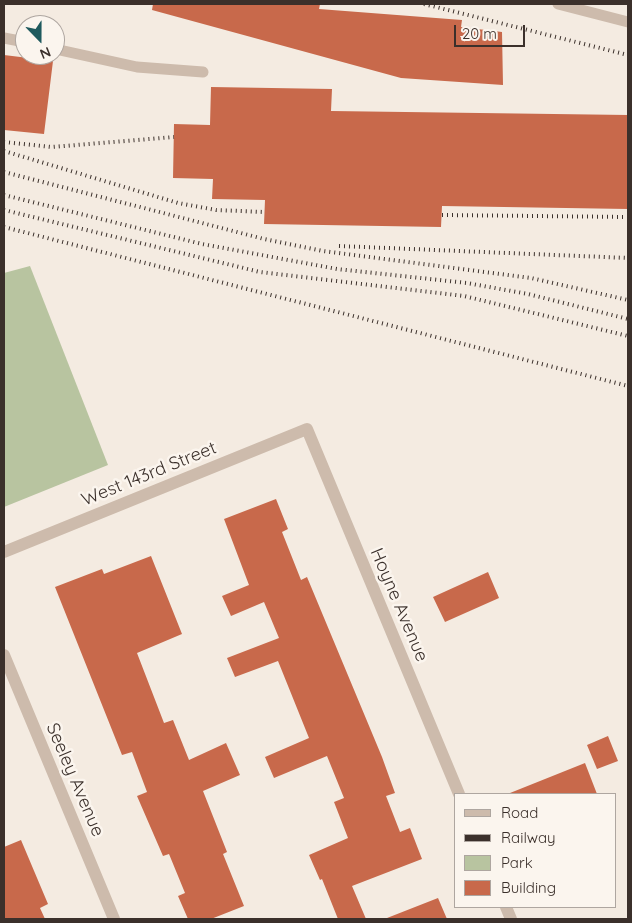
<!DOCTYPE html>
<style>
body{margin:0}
#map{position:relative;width:632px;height:923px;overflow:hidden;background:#f4ebe1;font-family:Quicksand,sans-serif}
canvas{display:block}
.frame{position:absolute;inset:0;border:5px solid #3b302b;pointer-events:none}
.legend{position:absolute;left:454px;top:793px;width:162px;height:115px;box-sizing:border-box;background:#fbf5ee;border:1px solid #aea6a0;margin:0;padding:6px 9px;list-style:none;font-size:15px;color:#3b302b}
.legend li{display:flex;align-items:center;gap:10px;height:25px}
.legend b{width:25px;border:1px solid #aea6a0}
.north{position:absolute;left:15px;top:15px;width:50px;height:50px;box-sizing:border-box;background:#fbf5ee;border:1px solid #aea6a0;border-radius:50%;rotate:158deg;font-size:14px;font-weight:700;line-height:20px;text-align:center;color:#3b302b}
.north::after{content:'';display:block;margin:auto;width:18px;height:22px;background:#1f5a5e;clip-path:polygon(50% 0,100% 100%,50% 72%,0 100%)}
.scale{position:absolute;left:454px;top:25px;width:71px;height:22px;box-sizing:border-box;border:2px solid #3b302b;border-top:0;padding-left:6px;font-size:15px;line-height:18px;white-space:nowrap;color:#3b302b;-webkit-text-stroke:4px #fbf5ee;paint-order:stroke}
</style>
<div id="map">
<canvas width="632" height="923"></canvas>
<div class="frame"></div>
<ul class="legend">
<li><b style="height:6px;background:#cdbbac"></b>Road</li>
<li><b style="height:6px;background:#3b302b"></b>Railway</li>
<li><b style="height:14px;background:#b8c4a0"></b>Park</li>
<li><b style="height:14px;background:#c8694b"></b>Building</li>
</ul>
<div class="north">N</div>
<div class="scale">20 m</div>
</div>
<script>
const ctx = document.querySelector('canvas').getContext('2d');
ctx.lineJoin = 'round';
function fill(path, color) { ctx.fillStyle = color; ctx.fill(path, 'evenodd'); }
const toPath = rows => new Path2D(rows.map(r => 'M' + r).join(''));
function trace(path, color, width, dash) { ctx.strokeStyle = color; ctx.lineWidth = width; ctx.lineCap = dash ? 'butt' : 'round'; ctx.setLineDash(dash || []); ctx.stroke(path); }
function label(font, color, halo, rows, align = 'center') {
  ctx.font = font + ' Quicksand,sans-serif'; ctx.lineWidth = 5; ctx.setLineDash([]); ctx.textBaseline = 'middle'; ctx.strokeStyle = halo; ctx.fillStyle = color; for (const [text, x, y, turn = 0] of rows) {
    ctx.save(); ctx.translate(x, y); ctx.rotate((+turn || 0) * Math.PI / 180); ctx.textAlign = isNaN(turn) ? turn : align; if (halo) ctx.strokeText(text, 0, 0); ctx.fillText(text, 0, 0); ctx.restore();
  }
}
const green = toPath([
 [30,266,108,465,4,507,4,273]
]);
const building = toPath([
 [153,4,320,4,319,9,462,20,461,27,502,32,503,85,401,78,152,10],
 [4,55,53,61,44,134,4,130],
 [211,87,332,89,331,111,628,115,628,209,442,206,441,227,264,224,265,200,212,199,213,179,173,178,174,124,210,125],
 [276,499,288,529,282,532,301,580,307,577,382,757,395,793,386,796,400,832,410,828,422,859,352,886,366,919,338,919,322,879,320,880,309,855,348,838,334,802,344,798,327,756,274,778,265,757,309,738,278,661,235,677,227,658,279,638,264,602,231,616,222,596,249,585,224,519],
 [151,556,182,634,137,653,164,723,173,720,189,760,226,743,240,775,203,791,227,852,223,854,244,906,211,919,188,919,178,896,185,893,169,854,163,856,137,796,147,792,132,752,122,755,55,587,102,569,104,574],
 [488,572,499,598,445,622,433,597],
 [608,736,618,761,597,769,587,745],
 [585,763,597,794,511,794,510,793],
 [21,840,48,904,40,908,45,919,4,919,4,847],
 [438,898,447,919,387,919,387,918]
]);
const service = toPath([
 [558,4,628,22],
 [4,38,25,42],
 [55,49,137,67,203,72]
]);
const minor = toPath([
 [4,552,307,429,459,794],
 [4,655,114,919],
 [506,907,511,919]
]);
const rail = toPath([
 [424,4,628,55],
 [4,142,52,147,174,137],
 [4,151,178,203,216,210,264,212],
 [4,172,264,239,323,251,531,278,628,300],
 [4,195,202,244,337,269,467,283,528,294,628,319],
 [4,210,260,272,464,296,628,336],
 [442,215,628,217],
 [4,227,628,386],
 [339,246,628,258]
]);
const streetNames = [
 ["West 143rd Street",149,474,-22],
 ["Hoyne Avenue",399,605,67],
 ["Seeley Avenue",75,780,67]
];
fill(green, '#b8c4a0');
fill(building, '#c8694b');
trace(service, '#cdbbac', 11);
trace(minor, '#cdbbac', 12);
trace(rail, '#3b302b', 4, [1, 4]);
label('18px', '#3b302b', '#fbf5ee', streetNames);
</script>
